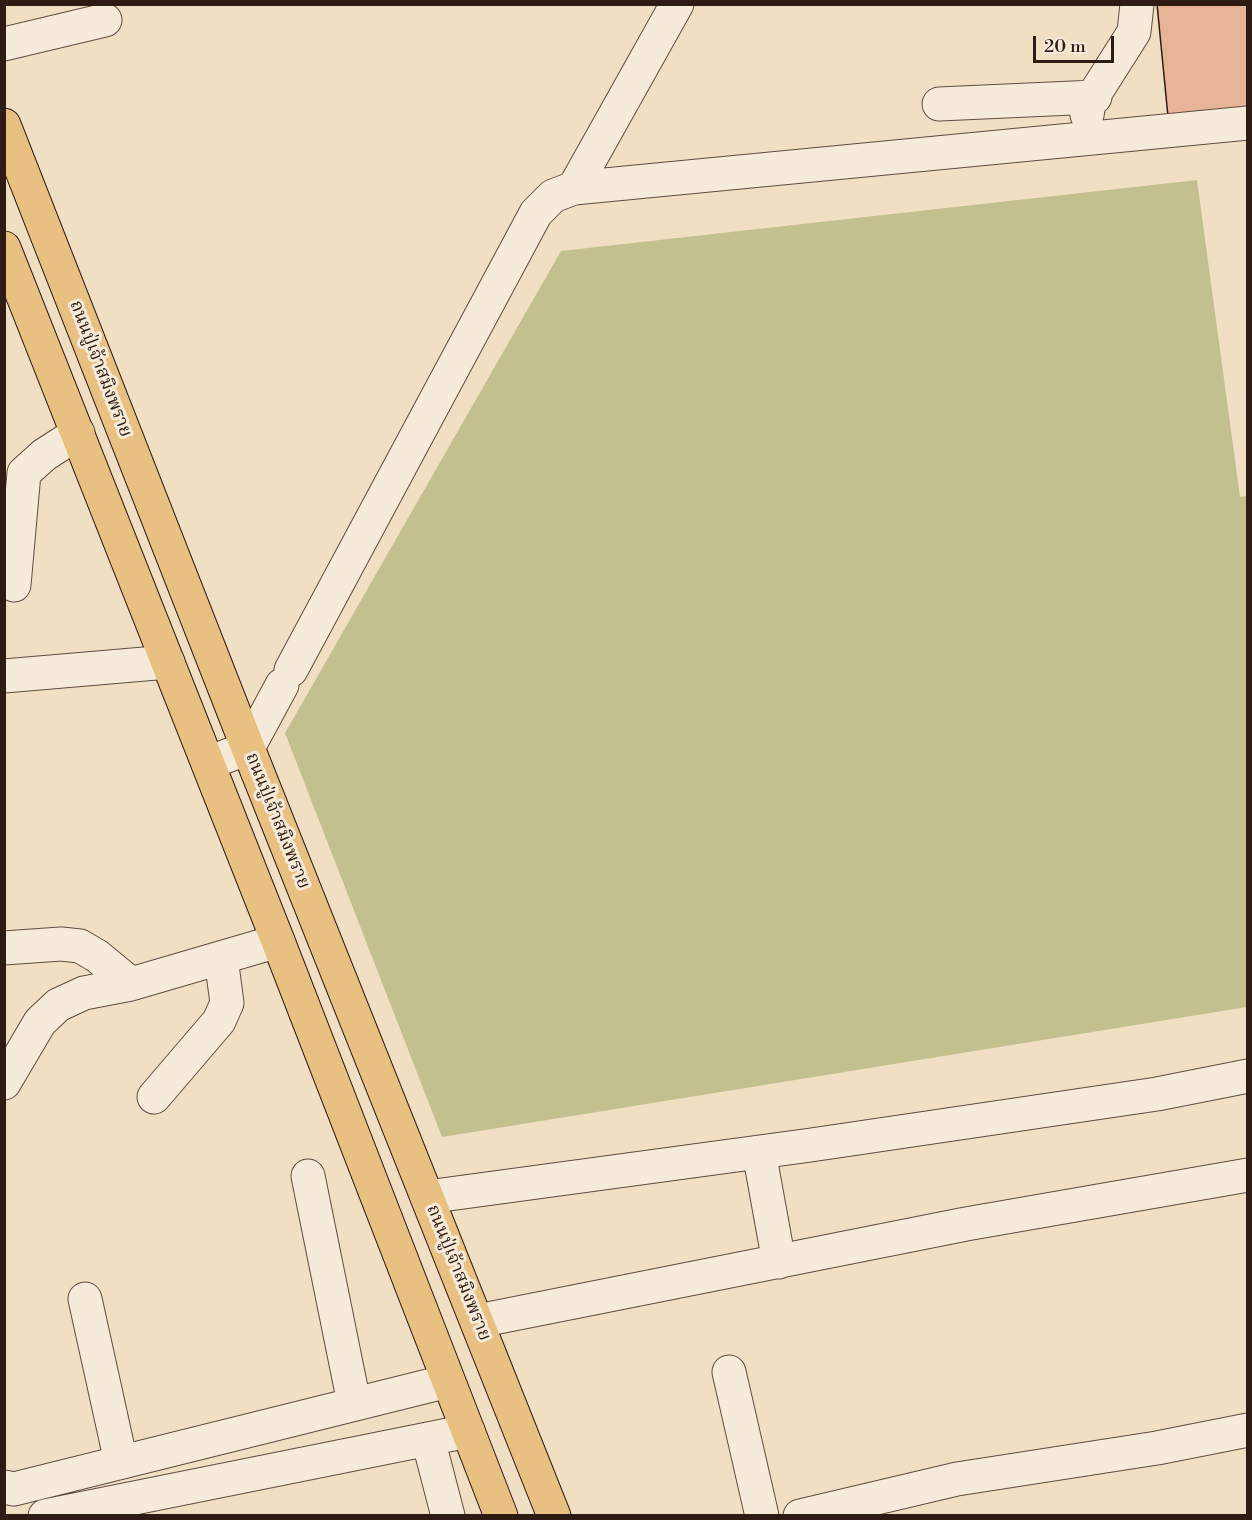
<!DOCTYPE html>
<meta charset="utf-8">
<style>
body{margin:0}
#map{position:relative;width:1252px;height:1520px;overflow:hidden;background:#f1dfc4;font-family:"Libre Bodoni",serif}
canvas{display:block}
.frame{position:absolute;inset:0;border:6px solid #2e1b14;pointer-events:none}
.scale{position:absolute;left:1033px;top:36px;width:81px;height:27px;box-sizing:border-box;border:3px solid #2e1b14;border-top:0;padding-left:8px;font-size:18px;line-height:21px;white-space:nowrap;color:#2e1b14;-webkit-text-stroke:4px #f6ead9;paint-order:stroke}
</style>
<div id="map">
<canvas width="1252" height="1520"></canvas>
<div class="frame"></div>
<div class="scale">20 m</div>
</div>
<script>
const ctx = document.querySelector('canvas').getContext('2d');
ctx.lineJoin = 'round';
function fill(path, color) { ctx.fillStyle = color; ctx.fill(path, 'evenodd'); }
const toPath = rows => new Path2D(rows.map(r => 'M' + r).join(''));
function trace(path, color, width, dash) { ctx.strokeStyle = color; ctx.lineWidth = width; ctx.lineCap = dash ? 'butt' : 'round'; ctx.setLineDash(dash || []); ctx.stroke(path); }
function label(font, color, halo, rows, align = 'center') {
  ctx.font = font + ' "Libre Bodoni","Noto Serif Thai",serif'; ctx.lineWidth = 6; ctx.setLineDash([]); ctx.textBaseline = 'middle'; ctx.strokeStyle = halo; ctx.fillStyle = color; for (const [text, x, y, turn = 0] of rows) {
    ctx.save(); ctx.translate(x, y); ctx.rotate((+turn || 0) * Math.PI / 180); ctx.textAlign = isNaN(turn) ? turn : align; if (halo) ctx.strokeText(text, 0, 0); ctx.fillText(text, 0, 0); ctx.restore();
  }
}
const green = toPath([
 [1197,180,1240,497,1247,496,1247,1007,442,1137,285,733,561,251]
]);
const building = toPath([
 [1157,4,1248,4,1248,120,1169,127,1157,4]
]);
const minor = toPath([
 [4,44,105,20],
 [939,104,1095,97],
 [1087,115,1089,103,1134,32,1137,4],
 [574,188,677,4],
 [14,585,24,473,44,455,78,433],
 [291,670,536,213,553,196,574,188,1248,123],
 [4,676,168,662],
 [208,763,248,748,282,685],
 [4,948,61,944,80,946,97,956,131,984,278,941],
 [4,1083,40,1022,58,1005,84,993,131,984],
 [154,1097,219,1021,227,1003,221,958],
 [759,1152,779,1262],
 [308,1176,354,1403],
 [427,1197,811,1145,1157,1094,1248,1076],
 [85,1299,121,1462],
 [478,1321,966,1224,1248,1175],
 [729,1372,762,1516],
 [428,1439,448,1516],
 [4,1487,14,1489,448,1381],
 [45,1516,468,1431],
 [800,1516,957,1479,1157,1448,1248,1430]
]);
const major = toPath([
 [4,125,248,748,554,1516],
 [4,248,278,941,501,1516]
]);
const streetNames = [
 ["ถนนปู่เจ้าสมิงพราย",100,369,69],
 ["ถนนปู่เจ้าสมิงพราย",277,821,68],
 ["ถนนปู่เจ้าสมิงพราย",458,1273,68]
];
fill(green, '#c2c08f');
fill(building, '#e8b497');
trace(building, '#2e1b14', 1.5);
trace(minor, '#5f4c40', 35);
trace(major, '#2e1b14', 35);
trace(minor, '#f6ead9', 33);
trace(major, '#e8c082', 33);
label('18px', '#2e1b14', '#f6ead9', streetNames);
</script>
